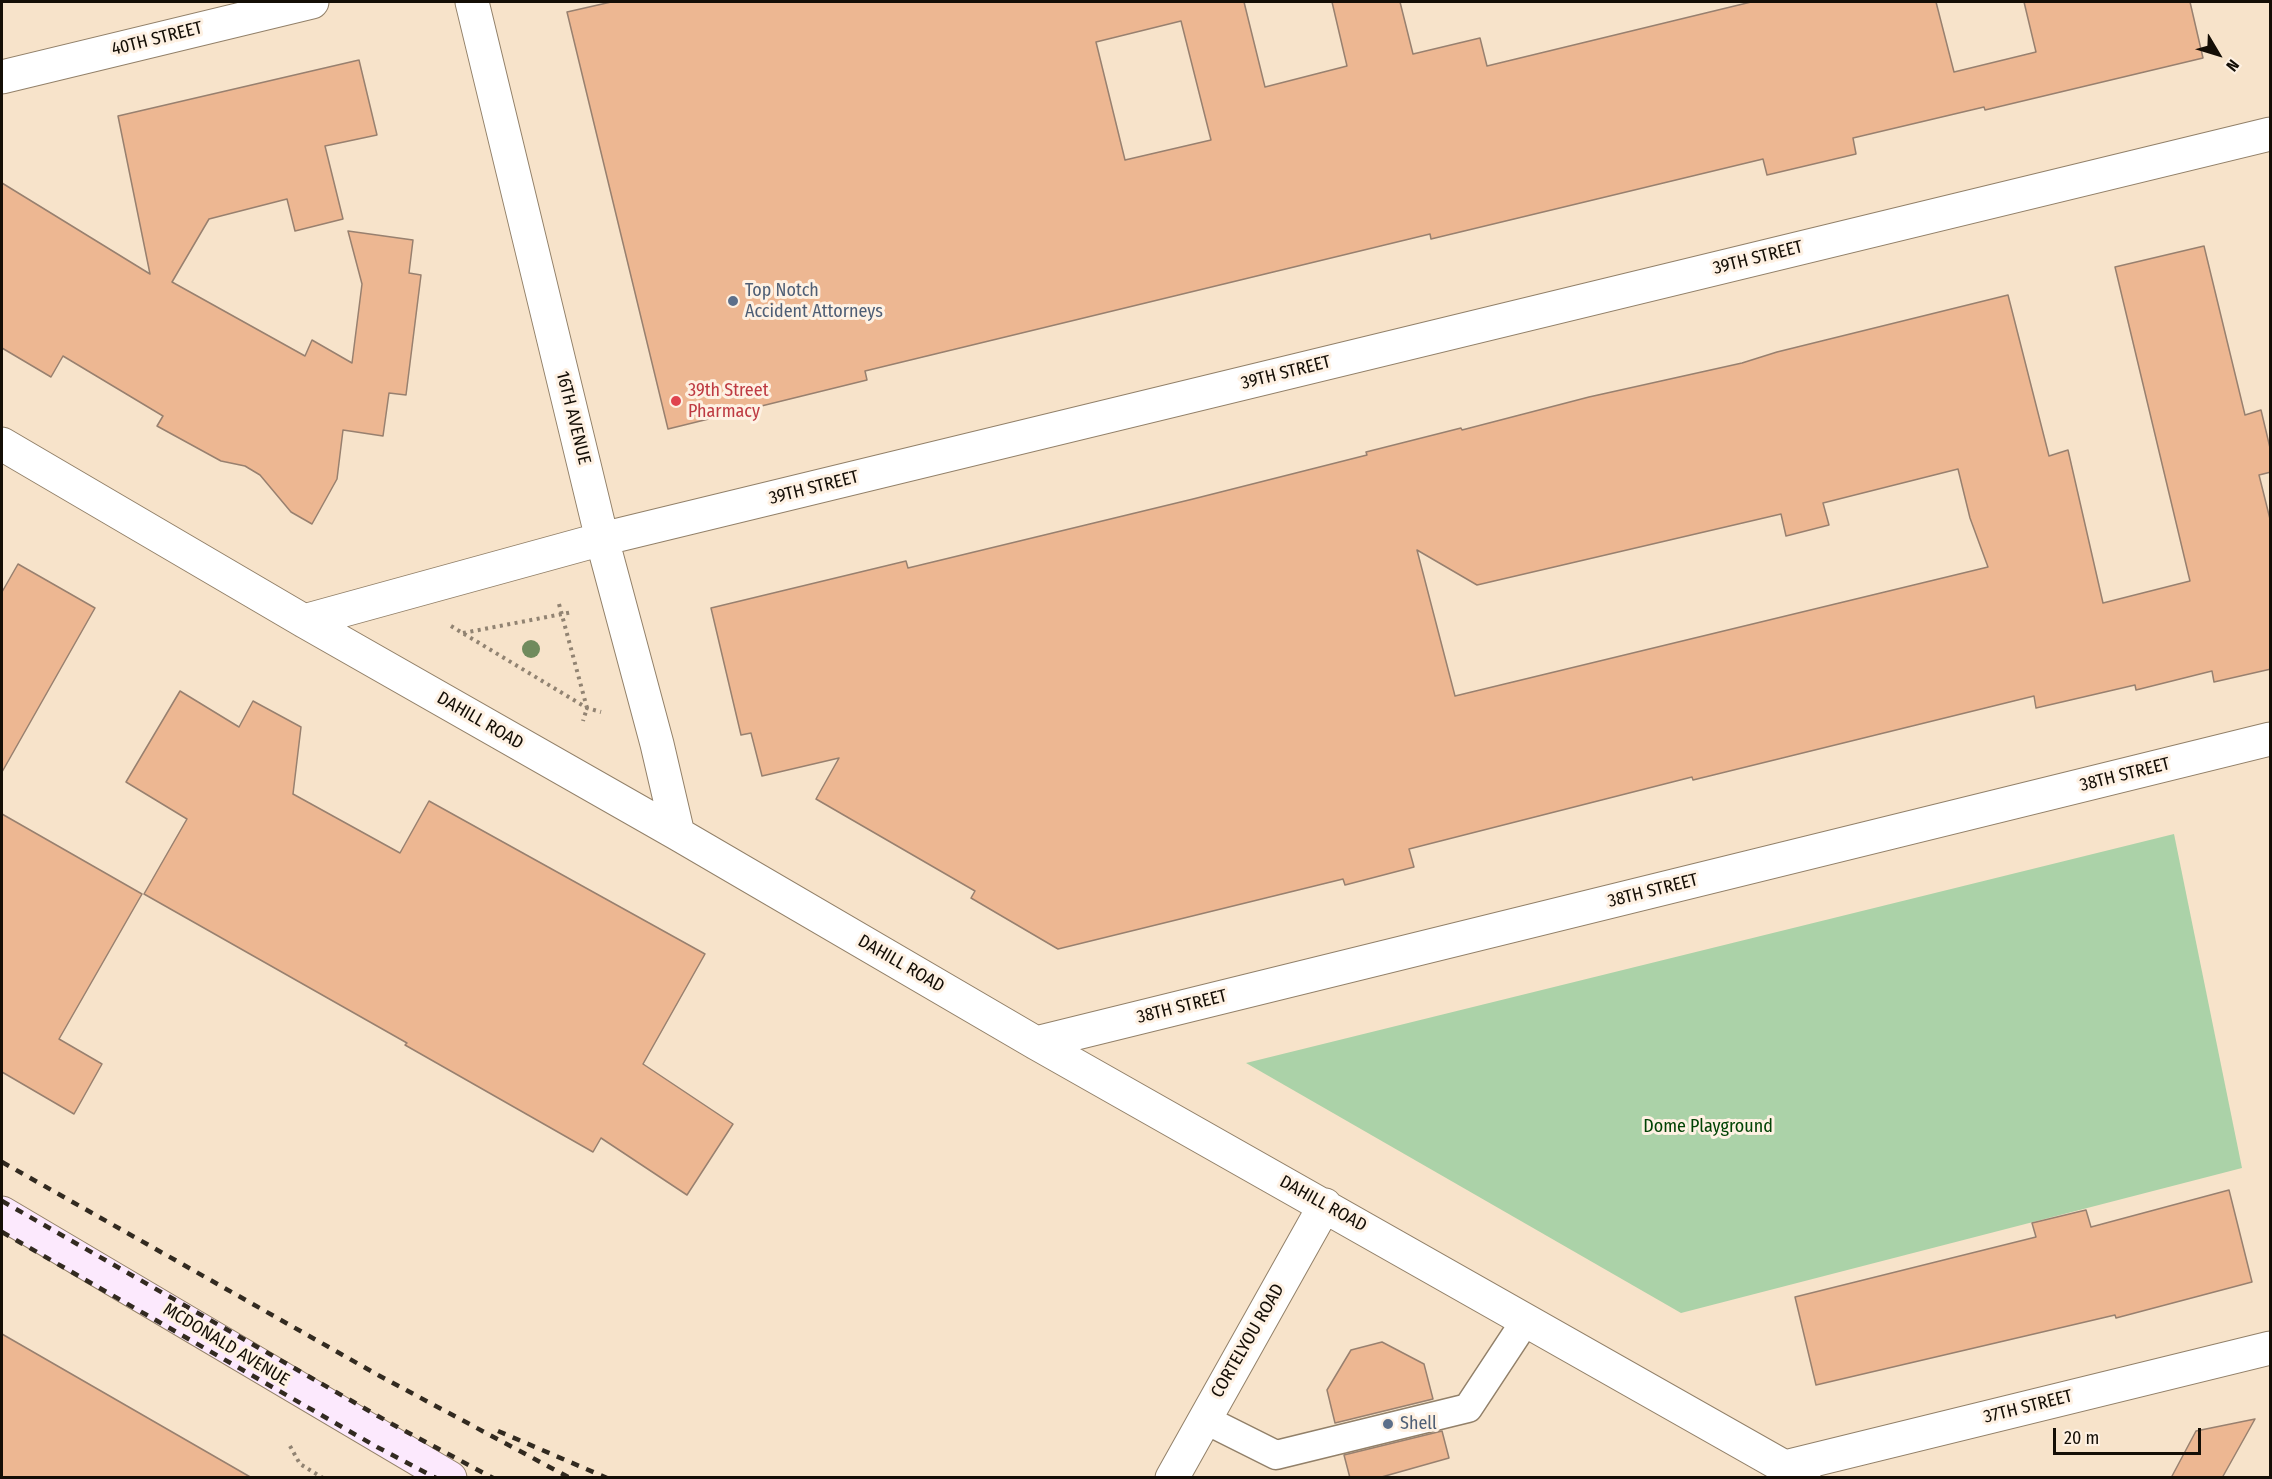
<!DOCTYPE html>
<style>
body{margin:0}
#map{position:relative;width:2272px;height:1479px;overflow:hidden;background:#f7e3ca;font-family:"Fira Sans Condensed",sans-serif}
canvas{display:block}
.frame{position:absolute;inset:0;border:3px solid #140e06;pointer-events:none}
.north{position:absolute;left:2188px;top:24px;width:60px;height:60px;-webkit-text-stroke:4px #fef1e3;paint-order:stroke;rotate:128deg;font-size:16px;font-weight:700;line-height:24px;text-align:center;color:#140e06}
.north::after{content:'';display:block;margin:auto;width:21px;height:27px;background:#140e06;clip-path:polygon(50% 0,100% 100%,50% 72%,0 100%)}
.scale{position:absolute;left:2053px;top:1428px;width:148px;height:27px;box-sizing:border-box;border:3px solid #140e06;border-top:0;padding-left:8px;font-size:18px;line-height:21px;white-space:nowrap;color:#140e06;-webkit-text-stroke:4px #fef1e3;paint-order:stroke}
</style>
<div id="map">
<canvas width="2272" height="1479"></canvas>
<div class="frame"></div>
<div class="north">N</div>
<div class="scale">20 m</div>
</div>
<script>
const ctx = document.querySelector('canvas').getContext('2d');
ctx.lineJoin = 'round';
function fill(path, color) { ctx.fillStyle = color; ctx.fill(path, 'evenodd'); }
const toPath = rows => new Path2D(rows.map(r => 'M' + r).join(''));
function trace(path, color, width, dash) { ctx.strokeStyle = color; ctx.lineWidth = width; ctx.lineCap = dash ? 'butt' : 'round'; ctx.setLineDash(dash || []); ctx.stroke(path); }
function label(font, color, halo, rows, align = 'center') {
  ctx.font = font + ' "Fira Sans Condensed",sans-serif'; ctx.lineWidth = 6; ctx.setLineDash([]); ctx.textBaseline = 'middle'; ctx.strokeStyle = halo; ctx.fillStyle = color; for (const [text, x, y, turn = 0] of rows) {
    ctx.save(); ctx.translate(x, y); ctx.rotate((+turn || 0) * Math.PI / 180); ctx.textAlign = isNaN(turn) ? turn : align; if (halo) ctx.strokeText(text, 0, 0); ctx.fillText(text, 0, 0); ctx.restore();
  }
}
const green = toPath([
 [2174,834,2242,1168,1681,1313,1246,1063]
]);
const building = toPath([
 [611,2,1244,2,1265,87,1347,66,1332,2,1400,2,1413,54,1480,38,1487,66,1751,2,1936,2,1954,72,2036,52,2024,2,2190,2,2203,58,1985,110,1984,107,1853,138,1856,154,1767,175,1763,159,1431,239,1430,234,865,371,867,380,668,429,567,12,611,2],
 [1181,21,1211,140,1125,160,1096,42,1181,21],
 [359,60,377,135,325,146,343,219,295,231,287,199,209,219,172,282,305,356,312,340,352,363,362,284,348,231,413,240,409,273,421,275,406,395,389,393,383,436,343,430,337,479,312,524,291,512,260,475,245,466,221,461,157,426,163,416,63,356,51,377,2,348,2,183,150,274,118,116,359,60],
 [2204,246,2245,415,2261,410,2271,452,2271,472,2259,475,2271,523,2271,669,2214,682,2212,671,2136,690,2135,685,2036,708,2034,696,1693,780,1692,777,1409,849,1414,867,1345,885,1343,879,1058,949,971,898,975,891,816,799,839,758,762,776,751,733,741,735,711,608,906,561,908,568,1193,499,1367,455,1366,452,1461,428,1462,430,1589,397,1742,363,1777,352,2008,295,2049,456,2068,450,2103,603,2190,581,2115,267,2204,246],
 [1958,469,1970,518,1988,567,1455,696,1417,550,1477,585,1781,514,1786,536,1829,525,1823,503,1958,469],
 [18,564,95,608,2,772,2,592,18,564],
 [180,691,239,727,253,701,301,727,293,794,400,853,429,801,705,954,643,1064,733,1124,687,1195,601,1138,593,1152,405,1045,407,1043,144,894,187,819,126,782,180,691],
 [2,814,142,894,59,1039,102,1064,74,1114,2,1072,2,814],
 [2229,1190,2252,1282,2116,1318,2115,1315,1816,1385,1795,1297,2036,1237,2032,1223,2086,1210,2091,1227,2229,1190],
 [2,1334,252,1478,2,1478,2,1334],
 [1382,1342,1424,1364,1433,1399,1335,1423,1327,1390,1351,1350,1382,1342],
 [2255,1419,2222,1478,2171,1478,2196,1431,2255,1419],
 [1442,1431,1449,1458,1378,1478,1350,1478,1344,1455,1442,1431]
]);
const path = toPath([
 [559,604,587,708,583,721],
 [451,626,587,708,601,712],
 [463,633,573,612],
 [290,1446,300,1464,323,1478]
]);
const service = toPath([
 [1204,1419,1276,1455,1468,1408,1526,1320]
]);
const minor = toPath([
 [472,2,602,539,657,744,678,834],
 [2,77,312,2],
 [2,444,304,621,678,834,1036,1043,1804,1478],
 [304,621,602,539,2270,134],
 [1036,1043,2270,739],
 [1785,1467,2270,1348],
 [1172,1478,1325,1205]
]);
const secondary = toPath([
 [2,1213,450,1478]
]);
const rail = toPath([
 [2,1162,378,1375,570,1478],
 [2,1201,392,1424,493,1478],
 [2,1232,377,1447,436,1478],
 [498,1431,607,1478]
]);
const trees = [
 [531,649]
];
const markers = [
 [733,301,6,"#5c6f8a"],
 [676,401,6,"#e0444e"],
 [1388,1424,6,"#5c6f8a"]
];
const streetNames = [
 ["40TH STREET",157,39,-14],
 ["39TH STREET",1758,258,-14],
 ["39TH STREET",1286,373,-14],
 ["16TH AVENUE",573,418,76],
 ["39TH STREET",814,488,-14],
 ["DAHILL ROAD",480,721,30],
 ["38TH STREET",2125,775,-14],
 ["38TH STREET",1653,891,-14],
 ["DAHILL ROAD",901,964,30],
 ["38TH STREET",1182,1007,-14],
 ["DAHILL ROAD",1323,1204,29],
 ["CORTELYOU ROAD",1248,1341,-60],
 ["MCDONALD AVENUE",226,1345,31],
 ["37TH STREET",2028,1407,-14]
];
const serviceNames = [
 ["Top Notch",745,291],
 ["Accident Attorneys",745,312],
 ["Shell",1400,1424]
];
const healthNames = [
 ["39th Street",688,391],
 ["Pharmacy",688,412]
];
const parkNames = [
 ["Dome Playground",1708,1127]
];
fill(green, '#abd2a8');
fill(building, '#edb792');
trace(building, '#98806f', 1.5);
trace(service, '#928069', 31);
trace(minor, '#928069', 35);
trace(secondary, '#928069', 35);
trace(path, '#918372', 4, [3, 4.5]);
trace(service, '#fff', 28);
trace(minor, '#fff', 33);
trace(secondary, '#fce9fd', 33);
trace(rail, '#322a20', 4.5, [8, 8]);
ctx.fillStyle = '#708b5d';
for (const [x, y] of trees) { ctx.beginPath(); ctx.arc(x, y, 9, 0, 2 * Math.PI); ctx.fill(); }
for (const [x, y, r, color] of markers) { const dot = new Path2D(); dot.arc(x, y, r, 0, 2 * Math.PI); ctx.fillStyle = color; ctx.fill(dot); trace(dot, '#fef1e3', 2); }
label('18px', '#140e06', '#fef1e3', streetNames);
label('18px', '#4e5e75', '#fef1e3', serviceNames, 'left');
label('18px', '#be3a42', '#fef1e3', healthNames, 'left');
label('18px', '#014304', '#fef1e3', parkNames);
</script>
